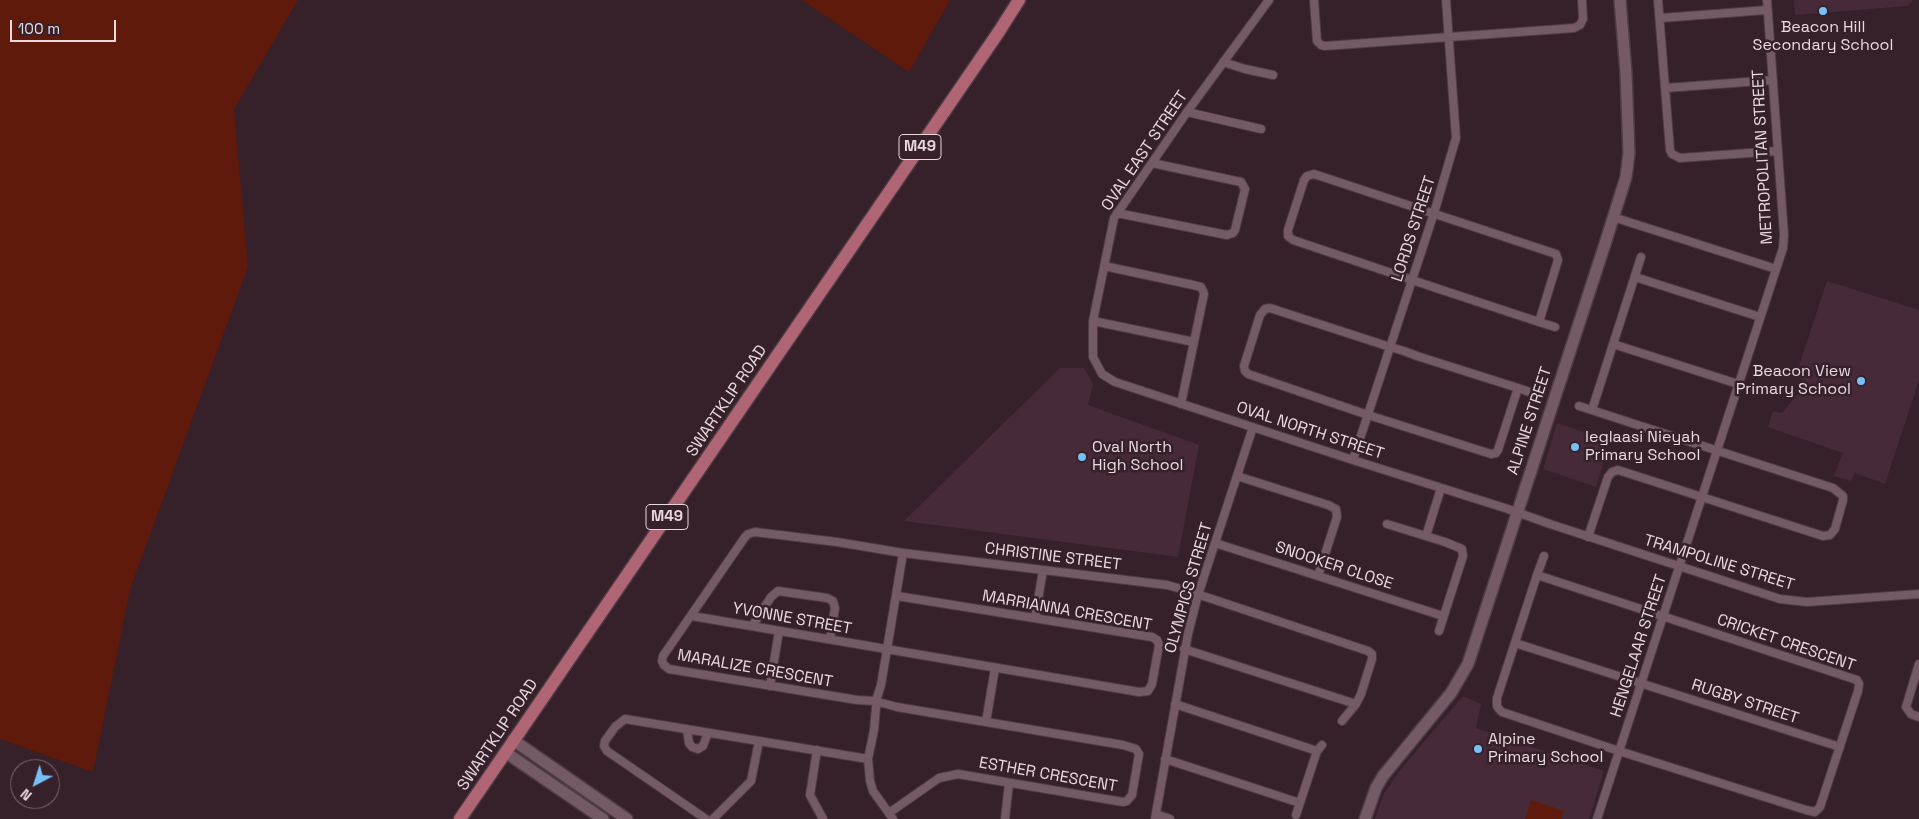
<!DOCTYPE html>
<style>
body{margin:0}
#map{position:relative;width:1919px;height:819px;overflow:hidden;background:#36202a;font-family:"Space Grotesk",sans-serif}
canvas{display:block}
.north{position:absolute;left:10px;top:759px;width:50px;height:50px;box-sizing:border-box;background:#36202a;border:1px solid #7d6a72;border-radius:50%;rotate:220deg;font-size:14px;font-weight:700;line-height:20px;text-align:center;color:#e8d9df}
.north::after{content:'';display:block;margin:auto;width:18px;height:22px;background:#76c0f7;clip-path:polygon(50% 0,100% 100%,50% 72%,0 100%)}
.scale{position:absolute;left:10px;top:20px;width:106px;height:22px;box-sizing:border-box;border:2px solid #e8d9df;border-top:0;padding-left:6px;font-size:15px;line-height:18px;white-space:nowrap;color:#e8d9df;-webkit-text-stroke:4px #36202a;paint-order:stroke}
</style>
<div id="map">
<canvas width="1919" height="819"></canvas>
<div class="north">N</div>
<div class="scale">100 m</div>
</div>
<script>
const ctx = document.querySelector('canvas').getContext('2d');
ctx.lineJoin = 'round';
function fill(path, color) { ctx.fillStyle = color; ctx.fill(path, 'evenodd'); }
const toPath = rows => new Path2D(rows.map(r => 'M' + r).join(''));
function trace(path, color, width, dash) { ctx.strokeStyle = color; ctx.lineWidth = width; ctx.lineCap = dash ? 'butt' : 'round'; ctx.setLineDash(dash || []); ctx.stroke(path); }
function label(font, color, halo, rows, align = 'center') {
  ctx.font = font + ' "Space Grotesk",sans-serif'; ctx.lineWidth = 5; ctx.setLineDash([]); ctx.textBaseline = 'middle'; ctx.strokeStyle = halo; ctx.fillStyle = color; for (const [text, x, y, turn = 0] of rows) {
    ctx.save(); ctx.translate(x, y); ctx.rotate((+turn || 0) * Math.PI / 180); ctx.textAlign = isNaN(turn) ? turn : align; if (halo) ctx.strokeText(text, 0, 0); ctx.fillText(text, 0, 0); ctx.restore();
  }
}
const built = toPath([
 [1794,0,1913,0,1908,6,1795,15],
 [1827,281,1919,310,1919,380,1885,484,1855,473,1851,481,1834,476,1843,453,1768,427,1773,411,1782,413,1807,383,1796,375],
 [1060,368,1084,368,1093,384,1088,405,1199,445,1178,557,904,521],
 [1557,423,1605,439,1599,455,1605,458,1596,487,1543,469],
 [1463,696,1481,704,1476,728,1604,771,1589,819,1375,819,1384,793,1400,770]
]);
const green = toPath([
 [0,0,298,0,234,109,248,267,130,589,93,772,0,739],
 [802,0,950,0,909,72],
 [1531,800,1564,811,1561,819,1525,819]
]);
const street = toPath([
 [1269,0,1187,112,1114,218,1093,321,1093,357,1102,374,1115,382,1353,460,1508,509,1550,524,1780,599,1807,602,1919,594],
 [1314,0,1317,41,1321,45,1325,46,1574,28,1580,25,1583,19,1582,0],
 [1658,0,1670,150,1672,154,1680,158,1777,151],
 [1661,18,1767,10],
 [1223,62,1245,69,1273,75],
 [1666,88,1773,80],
 [1187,112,1261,129],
 [1117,213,1227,235,1233,233,1235,230,1245,189,1241,182,1152,163],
 [1613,217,1776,269],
 [1104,266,1193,285,1201,287,1203,291,1204,294,1181,404],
 [1635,277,1760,317],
 [1093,321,1194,342],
 [1539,322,1558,260,1556,254,1314,174,1307,176,1304,180,1288,230,1288,236,1293,240,1439,289,1539,322,1555,327],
 [1613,344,1738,384],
 [1518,388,1498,450,1496,453,1491,454,1368,415,1248,374,1245,371,1244,366,1260,315,1265,309,1270,308,1390,347,1404,351,1417,356,1518,388,1535,394],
 [1579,406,1833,488,1843,496,1843,500,1835,529,1830,535,1823,536,1618,470,1612,472,1608,477,1588,537],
 [1592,410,1641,257],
 [1353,460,1434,213,1456,138,1446,0],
 [1237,476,1328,505,1336,509,1337,517,1318,576],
 [1387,524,1445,542,1462,549,1463,556,1439,631],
 [1426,536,1441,488],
 [1215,543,1443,616],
 [1537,575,1857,680,1859,684,1858,691,1820,807,1815,812,1806,810,1619,751,1502,712,1499,709,1497,706,1497,698,1537,575,1544,556],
 [692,616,1139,692,1148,691,1152,684,1159,645,1157,640,1152,637,897,596],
 [1035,618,1043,570],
 [752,626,771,597,778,591,827,598,833,601,835,608,830,639],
 [1515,643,1840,747],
 [1184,649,1356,704],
 [1919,664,1906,707,1911,714,1919,717],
 [770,686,779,631],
 [876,701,857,700,669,669,664,665,662,661,663,656,745,537,748,534,755,532,837,542,903,553,1167,585,1185,590,1368,651,1372,654,1372,659,1361,694,1356,704,1342,721],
 [876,701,881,685,903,553],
 [882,703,897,707,1123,745,1136,749,1139,754,1132,795,1127,801,1123,802,958,774,939,778,889,813],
 [1175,704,1317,751],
 [876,707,874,730,868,759,870,781,873,791,893,819],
 [986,722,995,668],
 [687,729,689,743,692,747,698,749,703,746,708,733],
 [817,750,810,795,823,819],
 [1165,759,1300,803],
 [1156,814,1170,819],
 [1296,815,1317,751,1322,745],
 [706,819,607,751,604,746,605,741,615,727,625,719,759,741],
 [713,819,751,781,759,741,868,759],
 [1005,819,1009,783],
 [1155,819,1188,634,1198,595,1253,427],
 [1597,819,1783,248,1784,235,1767,0]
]);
const secondary = toPath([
 [513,740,627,819],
 [505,752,603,819],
 [1365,819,1376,788,1383,776,1451,693,1468,664,1604,247,1626,177,1629,153,1626,73,1620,0]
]);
const primary = toPath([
 [460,819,998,33,1019,0]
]);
const markers = [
 [1823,11,5,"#76c0f7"],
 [1861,381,5,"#76c0f7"],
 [1575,447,5,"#76c0f7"],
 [1082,457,5,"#76c0f7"],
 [1478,749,5,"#76c0f7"]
];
const shields = [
 [920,147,42],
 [667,517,42]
];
const shieldNames = [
 ["M49",920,147],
 ["M49",667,517]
];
const poiNames = [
 ["Beacon Hill",1823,28,"center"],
 ["Secondary School",1823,46,"center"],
 ["Beacon View",1851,372,"right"],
 ["Primary School",1851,390,"right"],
 ["Ieglaasi Nieyah",1585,438],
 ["Primary School",1585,456],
 ["Oval North",1092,448],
 ["High School",1092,466],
 ["Alpine",1488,740],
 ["Primary School",1488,758]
];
const streetNames = [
 ["OVAL EAST STREET",1145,151,-56],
 ["METROPOLITAN STREET",1763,157,-93],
 ["LORDS STREET",1414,229,-72],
 ["SWARTKLIP ROAD",727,401,-56],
 ["ALPINE STREET",1530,421,-72],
 ["OVAL NORTH STREET",1310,431,18],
 ["CHRISTINE STREET",1053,557,7],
 ["TRAMPOLINE STREET",1719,563,17],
 ["SNOOKER CLOSE",1334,566,18],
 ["OLYMPICS STREET",1189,588,-74],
 ["MARRIANNA CRESCENT",1067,611,10],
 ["YVONNE STREET",792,619,10],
 ["CRICKET CRESCENT",1786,643,19],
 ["HENGELAAR STREET",1639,646,-72],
 ["MARALIZE CRESCENT",755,669,10],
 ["RUGBY STREET",1745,702,18],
 ["SWARTKLIP ROAD",498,735,-56],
 ["ESTHER CRESCENT",1048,775,10]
];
fill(built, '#462a37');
fill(green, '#5f1a0b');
trace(street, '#4e3b44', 10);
trace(secondary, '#4e3b44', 14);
trace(primary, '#4e3b44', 15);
trace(street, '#735a65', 8);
trace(secondary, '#735a65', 11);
trace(primary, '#af6573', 12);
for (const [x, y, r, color] of markers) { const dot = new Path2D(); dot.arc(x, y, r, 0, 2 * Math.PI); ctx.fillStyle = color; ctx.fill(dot); trace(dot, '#36202a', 2); }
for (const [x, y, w] of shields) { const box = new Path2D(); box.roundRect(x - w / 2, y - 12.5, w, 25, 4); ctx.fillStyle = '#36202a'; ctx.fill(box); trace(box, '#e8d9df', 1); }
label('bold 15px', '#e8d9df', null, shieldNames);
label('16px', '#e8d9df', '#36202a', poiNames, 'left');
label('16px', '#e8d9df', '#36202a', streetNames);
</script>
